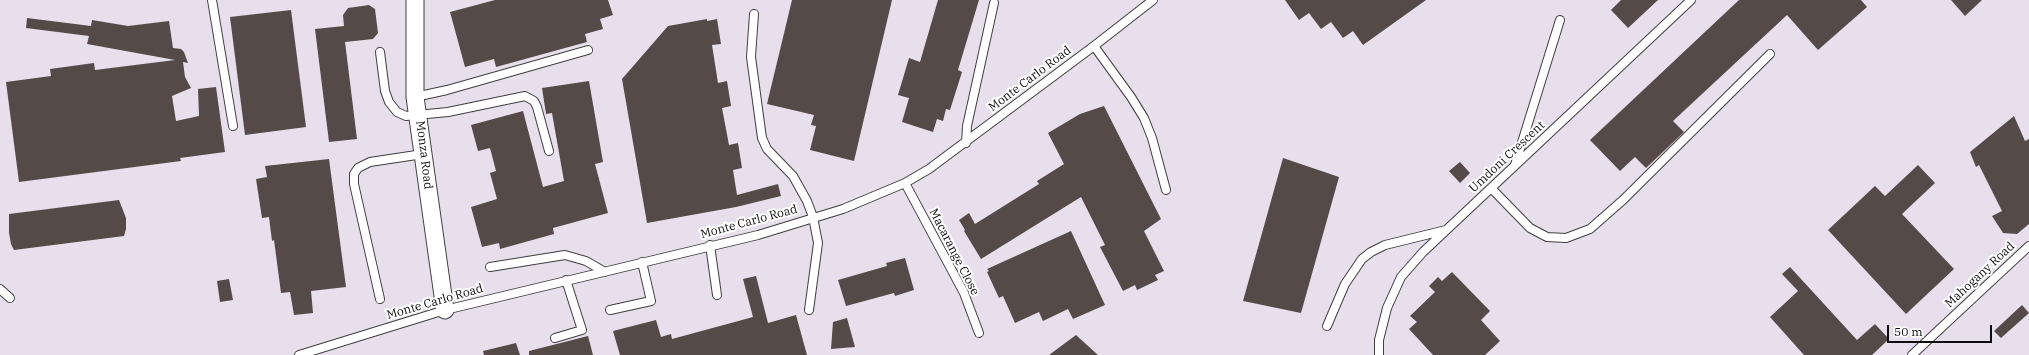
<!DOCTYPE html>
<style>
body{margin:0}
#map{position:relative;width:2029px;height:355px;overflow:hidden;background:#fff7eb;font-family:"IBM Plex Serif",serif}
canvas{display:block}
.scale{position:absolute;left:1887px;top:325px;width:105px;height:18px;box-sizing:border-box;border:2px solid #0c0c0c;border-top:0;padding-left:5px;font-size:12px;line-height:14px;white-space:nowrap;color:#0c0c0c;-webkit-text-stroke:3px #fff;paint-order:stroke}
</style>
<div id="map">
<canvas width="2029" height="355"></canvas>
<div class="scale">50 m</div>
</div>
<script>
const ctx = document.querySelector('canvas').getContext('2d');
ctx.lineJoin = 'round';
function fill(path, color) { ctx.fillStyle = color; ctx.fill(path, 'evenodd'); }
const toPath = rows => new Path2D(rows.map(r => 'M' + r).join(''));
function trace(path, color, width, dash) { ctx.strokeStyle = color; ctx.lineWidth = width; ctx.lineCap = dash ? 'butt' : 'round'; ctx.setLineDash(dash || []); ctx.stroke(path); }
function label(font, color, halo, rows, align = 'center') {
  ctx.font = font + ' "IBM Plex Serif",serif'; ctx.lineWidth = 4; ctx.setLineDash([]); ctx.textBaseline = 'middle'; ctx.strokeStyle = halo; ctx.fillStyle = color; for (const [text, x, y, turn = 0] of rows) {
    ctx.save(); ctx.translate(x, y); ctx.rotate((+turn || 0) * Math.PI / 180); ctx.textAlign = isNaN(turn) ? turn : align; if (halo) ctx.strokeText(text, 0, 0); ctx.fillText(text, 0, 0); ctx.restore();
  }
}
const industrial = toPath([
 [0,0,2029,0,2029,355,0,355]
]);
const building = toPath([
 [495,0,608,0,613,15,600,19,603,29,585,34,587,42,496,67,494,59,465,67,450,12],
 [792,0,892,0,854,161,810,150,816,126,811,125,814,115,767,104],
 [938,0,979,0,958,70,962,72,950,110,946,109,943,121,937,119,933,132,902,122,909,98,898,95,909,58,920,62],
 [1285,0,1426,0,1363,45,1353,31,1343,38,1331,22,1321,29,1309,13,1299,20],
 [1621,0,1658,0,1628,28,1611,10],
 [1739,0,1861,0,1867,7,1818,50,1787,15,1673,121,1684,132,1646,168,1635,157,1620,171,1590,140],
 [1951,0,1982,0,1965,16],
 [369,5,375,9,378,33,373,39,345,42,357,139,329,142,315,29,344,26,343,15,348,8],
 [291,10,306,127,245,135,230,17],
 [27,18,91,26,92,20,128,26,169,21,173,48,181,49,184,52,188,63,183,62,185,77,191,88,172,96,176,121,199,116,198,89,216,87,225,152,180,158,181,161,19,182,6,82,51,76,50,69,94,63,95,70,175,60,87,44,89,36,26,28],
 [707,19,707,21,717,19,721,44,712,45,718,83,727,81,731,106,722,108,729,145,738,143,742,168,733,170,737,195,778,184,781,196,736,207,647,223,622,79,668,26],
 [589,81,603,162,595,164,608,213,553,228,554,234,500,249,499,243,482,247,471,207,497,199,490,173,496,171,490,148,478,151,471,125,523,111,543,187,564,181,552,113,546,114,542,88],
 [1104,106,1161,219,1144,231,1164,271,1155,275,1158,280,1137,290,1135,285,1123,291,1100,247,1105,245,1081,197,981,259,964,231,965,230,959,220,969,213,975,224,1039,184,1037,181,1064,164,1048,133,1080,114],
 [2014,116,2025,141,2029,139,2029,224,2017,234,2003,233,1992,216,2002,211,1979,165,1976,167,1970,152],
 [1283,158,1339,177,1301,313,1243,301],
 [329,159,346,287,311,291,313,313,294,315,290,292,281,293,274,240,272,241,269,217,262,218,256,179,267,177,265,166],
 [1460,162,1470,173,1460,183,1449,171],
 [1918,165,1935,183,1902,214,1954,269,1906,314,1828,230,1875,186,1885,196],
 [119,200,126,218,126,229,124,236,14,250,11,244,9,233,9,214],
 [1071,231,1105,305,1073,319,1068,309,1043,321,1039,312,1015,323,1003,296,999,298,987,272,989,271,987,269],
 [905,258,914,290,895,296,894,293,846,306,838,280,887,266,886,263],
 [1790,267,1857,340,1875,324,1889,339,1872,355,1804,355,1770,317,1798,291,1782,274],
 [1452,272,1490,311,1481,320,1500,341,1485,355,1433,355,1409,329,1417,322,1410,316,1435,292,1429,286,1438,277,1442,281],
 [756,276,768,323,796,315,807,355,620,355,613,331,656,320,661,337,671,334,672,339,753,317,743,279],
 [229,279,233,300,220,302,217,281],
 [2022,305,2029,313,2001,338,1994,331],
 [847,318,855,347,831,349,833,322],
 [1076,335,1098,355,1049,355],
 [588,336,593,355,529,355,529,351],
 [516,343,520,355,484,355,483,351]
]);
const service = toPath([
 [212,0,233,126],
 [754,14,751,57,762,138,767,149,793,176,807,201,813,217,818,243,809,310],
 [1094,46,1131,97,1144,118,1152,138,1166,190],
 [380,52,385,91,389,102,397,112,406,116,448,112,525,96,534,101,537,107,549,151],
 [415,97,447,90,588,50],
 [966,143,967,126,994,3],
 [1515,165,1560,20],
 [905,183,964,293,979,333],
 [1491,188,1530,228,1547,237,1566,238,1590,229,1623,200,1770,54],
 [710,245,717,295],
 [490,267,565,255,586,261,605,272],
 [0,289,10,298],
 [380,299,354,184,354,174,358,168,370,162,423,154],
 [610,310,651,301,642,262],
 [1327,326,1345,284,1362,259,1371,252,1385,245,1446,230],
 [555,338,582,330,566,280],
 [299,355,445,310,758,235,843,209,905,183,929,169,1094,46,1153,0],
 [1379,355,1379,340,1387,308,1401,277,1423,252,1691,0],
 [1912,355,2029,246]
]);
const minor = toPath([
 [415,0,415,97,445,310]
]);
const streetNames = [
 ["Monte Carlo Road",1030,79,-37],
 ["Monza Road",424,155,83],
 ["Umdoni Crescent",1507,157,-43],
 ["Monte Carlo Road",749,222,-15],
 ["Macarange Close",954,252,63],
 ["Mahogany Road",1980,275,-43],
 ["Monte Carlo Road",435,302,-16]
];
fill(industrial, '#e8dfec');
fill(building, '#554a48');
trace(service, '#3f3f3f', 10);
trace(minor, '#3f3f3f', 19);
trace(service, '#fff', 8);
trace(minor, '#fff', 17);
label('12px', '#0c0c0c', '#fff', streetNames);
</script>
